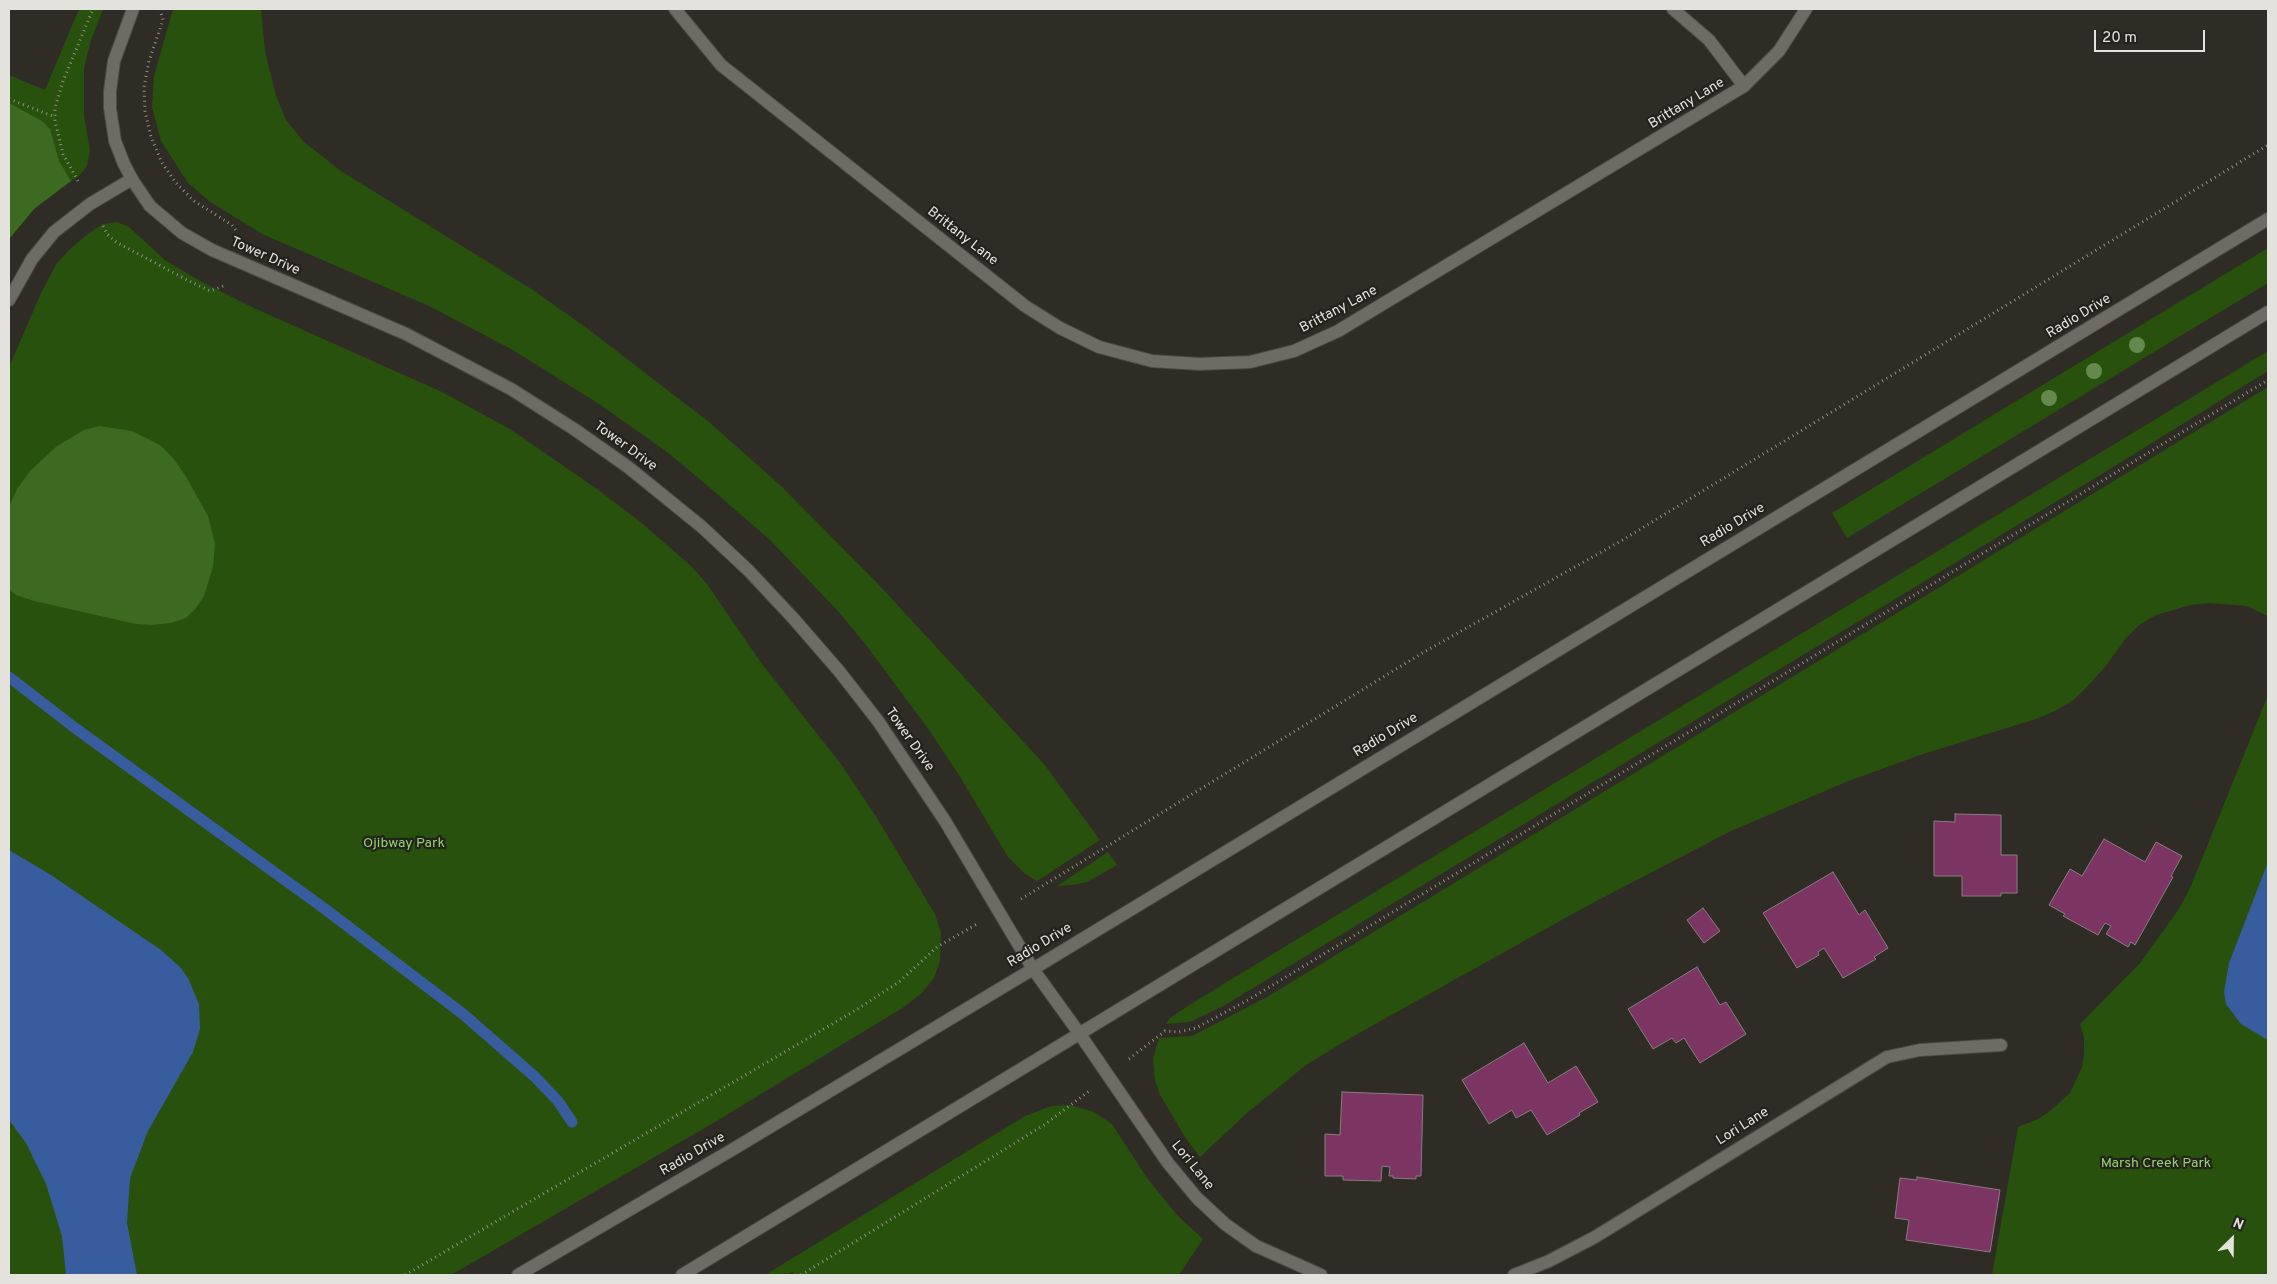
<!DOCTYPE html>
<style>
body{margin:0}
#map{position:relative;width:2277px;height:1284px;overflow:hidden;background:#2e2c24;font-family:Overpass,sans-serif}
canvas{display:block}
.frame{position:absolute;inset:0;border:10px solid #e3e2dd;pointer-events:none}
.north{position:absolute;left:2207px;top:1214px;width:50px;height:50px;-webkit-text-stroke:4px #24221b;paint-order:stroke;rotate:23deg;font-size:14px;font-weight:700;line-height:20px;text-align:center;color:#e3e2dd}
.north::after{content:'';display:block;margin:auto;width:18px;height:22px;background:#e3e2dd;clip-path:polygon(50% 0,100% 100%,50% 72%,0 100%)}
.scale{position:absolute;left:2094px;top:30px;width:111px;height:22px;box-sizing:border-box;border:2px solid #e3e2dd;border-top:0;padding-left:6px;font-size:15px;line-height:18px;white-space:nowrap;color:#e3e2dd;-webkit-text-stroke:4px #24221b;paint-order:stroke}
</style>
<div id="map">
<canvas width="2277" height="1284"></canvas>
<div class="frame"></div>
<div class="north">N</div>
<div class="scale">20 m</div>
</div>
<script>
const ctx = document.querySelector('canvas').getContext('2d');
ctx.lineJoin = 'round';
function fill(path, color) { ctx.fillStyle = color; ctx.fill(path, 'evenodd'); }
const toPath = rows => new Path2D(rows.map(r => 'M' + r).join(''));
function trace(path, color, width, dash) { ctx.strokeStyle = color; ctx.lineWidth = width; ctx.lineCap = dash ? 'butt' : 'round'; ctx.setLineDash(dash || []); ctx.stroke(path); }
function label(font, color, halo, rows, align = 'center') {
  ctx.font = font + ' Overpass,sans-serif'; ctx.lineWidth = 4.5; ctx.setLineDash([]); ctx.textBaseline = 'middle'; ctx.strokeStyle = halo; ctx.fillStyle = color; for (const [text, x, y, turn = 0] of rows) {
    ctx.save(); ctx.translate(x, y); ctx.rotate((+turn || 0) * Math.PI / 180); ctx.textAlign = isNaN(turn) ? turn : align; if (halo) ctx.strokeText(text, 0, 0); ctx.fillText(text, 0, 0); ctx.restore();
  }
}
const green = toPath([
 [79,9,103,9,90,43,84,69,84,116,90,150,87,166,79,176,58,189,34,209,9,239,9,75,45,90],
 [173,9,261,9,265,51,276,96,286,120,304,142,341,171,533,290,588,329,709,422,781,486,880,586,1044,764,1100,840,1037,881,1025,874,1008,857,959,775,929,730,866,645,838,611,770,540,702,481,667,452,599,404,511,349,429,306,262,234,209,201,188,183,161,141,152,107,154,76],
 [117,222,129,227,165,260,200,281,254,308,442,392,510,429,597,489,643,524,691,566,707,584,762,664,841,764,875,815,935,914,941,933,940,961,934,978,922,993,904,1007,715,1122,451,1275,9,1275,9,367,42,291,57,263,69,250,89,233,103,224],
 [2268,248,2268,283,1847,538,1832,513],
 [2268,351,2268,371,2105,472,1225,1005,1190,1022,1166,1024,1170,1018,1191,1004,1304,935],
 [2268,387,2268,616,2246,606,2209,603,2191,605,2156,615,2139,625,2126,638,2105,667,2083,691,2072,701,2057,710,2039,718,1920,755,1846,782,1731,831,1585,907,1352,1037,1306,1065,1247,1113,1200,1157,1185,1137,1160,1095,1155,1080,1153,1058,1159,1038,1192,1036,1267,997],
 [2268,695,2268,1275,1992,1275,2018,1127,2038,1119,2050,1111,2070,1093,2082,1067,2084,1054,2084,1037,2080,1024,2140,963,2179,909,2191,886],
 [1108,852,1117,865,1087,882,1073,885,1057,886],
 [1070,1105,1094,1112,1112,1124,1147,1178,1177,1215,1203,1239,1179,1275,795,1275,792,1272,787,1275,765,1275,1025,1116,1051,1106]
]);
const forest = toPath([
 [9,103,42,121,50,129,59,161,71,181,34,209,9,239],
 [99,426,132,431,160,445,173,458,185,475,208,516,215,544,213,567,204,596,196,608,186,618,171,623,152,625,136,624,34,601,16,595,9,590,9,507,17,489,30,471,57,446,84,430]
]);
const water = toPath([
 [9,850,51,875,161,950,181,968,189,980,199,1004,200,1029,193,1052,148,1131,130,1178,127,1223,137,1275,66,1275,62,1236,46,1184,26,1143,9,1120],
 [2268,862,2268,1040,2241,1024,2226,1004,2224,992,2229,963]
]);
const stream = toPath([
 [9,677,75,728,325,909,463,1014,534,1076,558,1101,572,1122]
]);
const building = toPath([
 [1955,814,2001,815,2001,855,2017,855,2017,893,2001,893,2001,896,1962,896,1962,876,1934,876,1934,821,1955,822,1955,814],
 [2104,839,2145,862,2156,842,2182,856,2171,876,2173,877,2135,945,2131,942,2128,947,2106,934,2111,926,2105,923,2098,935,2063,916,2065,914,2049,905,2070,869,2082,876,2104,839],
 [1833,872,1859,915,1865,910,1888,948,1874,957,1876,959,1843,978,1824,948,1818,952,1819,955,1797,968,1763,913,1833,872],
 [1703,908,1720,931,1704,943,1687,920,1703,908],
 [1697,967,1720,1005,1726,1002,1746,1034,1700,1063,1684,1038,1676,1043,1672,1038,1653,1049,1628,1009,1697,967],
 [1524,1043,1548,1083,1576,1066,1598,1102,1579,1113,1580,1115,1547,1135,1531,1110,1516,1118,1512,1110,1489,1124,1462,1080,1524,1043],
 [1342,1092,1423,1095,1421,1176,1416,1176,1416,1179,1393,1178,1393,1176,1389,1176,1390,1167,1382,1166,1381,1181,1343,1180,1343,1176,1325,1176,1325,1134,1340,1135,1342,1092],
 [1917,1177,2000,1190,1990,1252,1906,1240,1909,1220,1895,1218,1900,1178,1917,1180,1917,1177]
]);
const path = toPath([
 [160,9,163,20,149,61,144,87,145,111,151,137,162,163,176,183,194,201,232,225,237,232],
 [9,99,55,117],
 [78,181,63,154,55,121,55,108,63,81,93,9],
 [103,226,107,234,116,242,187,280,210,291,226,285],
 [1021,899,1424,652,1621,541,2268,145],
 [1129,1059,1165,1031,1179,1032,1196,1028,1248,1000,2268,380],
 [405,1275,856,1010,899,982,937,947,977,924],
 [801,1275,1044,1125,1089,1091]
]);
const street = toPath([
 [675,9,721,65,1025,306,1060,328,1099,347,1152,361,1199,364,1250,362,1294,351,1338,331,1744,86,1779,51,1806,9],
 [1673,9,1709,40,1744,86],
 [9,300,32,259,54,232,90,204,132,179],
 [1079,1033,1168,1163,1197,1198,1225,1224,1256,1246,1321,1275],
 [1514,1275,1549,1261,1595,1237,1887,1057,1920,1050,2001,1045]
]);
const secondary = toPath([
 [133,9,114,61,110,91,110,108,115,141,124,164,133,181,150,206,182,233,212,250,406,334,511,389,574,429,628,467,702,527,749,571,793,618,839,671,878,721,945,821,1033,969,1079,1033],
 [518,1275,730,1151,1033,969,2268,219],
 [682,1275,2268,312]
]);
const trees = [
 [2137,345],
 [2094,371],
 [2049,398]
];
const streetNames = [
 ["Brittany Lane",1687,104,-31],
 ["Brittany Lane",962,237,38],
 ["Tower Drive",265,257,24],
 ["Brittany Lane",1339,310,-28],
 ["Radio Drive",2079,317,-31],
 ["Tower Drive",625,447,36],
 ["Radio Drive",1733,526,-31],
 ["Radio Drive",1386,736,-31],
 ["Tower Drive",909,740,55],
 ["Radio Drive",1040,946,-31],
 ["Lori Lane",1743,1127,-32],
 ["Radio Drive",693,1155,-30],
 ["Lori Lane",1192,1166,51]
];
const parkNames = [
 ["Ojibway Park",404,844],
 ["Marsh Creek Park",2156,1164]
];
fill(green, '#28510e');
fill(forest, '#3c6a21');
fill(water, '#375d9f');
trace(stream, '#375d9f', 11);
fill(building, '#7c3462');
trace(building, '#877e83', 1);
trace(street, '#4b4a43', 14);
trace(secondary, '#4b4a43', 14);
trace(path, '#91908a', 3, [1, 4]);
trace(street, '#6d6b63', 12);
trace(secondary, '#6d6b63', 12);
ctx.fillStyle = '#66884f';
for (const [x, y] of trees) { ctx.beginPath(); ctx.arc(x, y, 8, 0, 2 * Math.PI); ctx.fill(); }
label('14px', '#e3e2dd', '#24221b', streetNames);
label('14px', '#93d473', '#24221b', parkNames);
</script>
